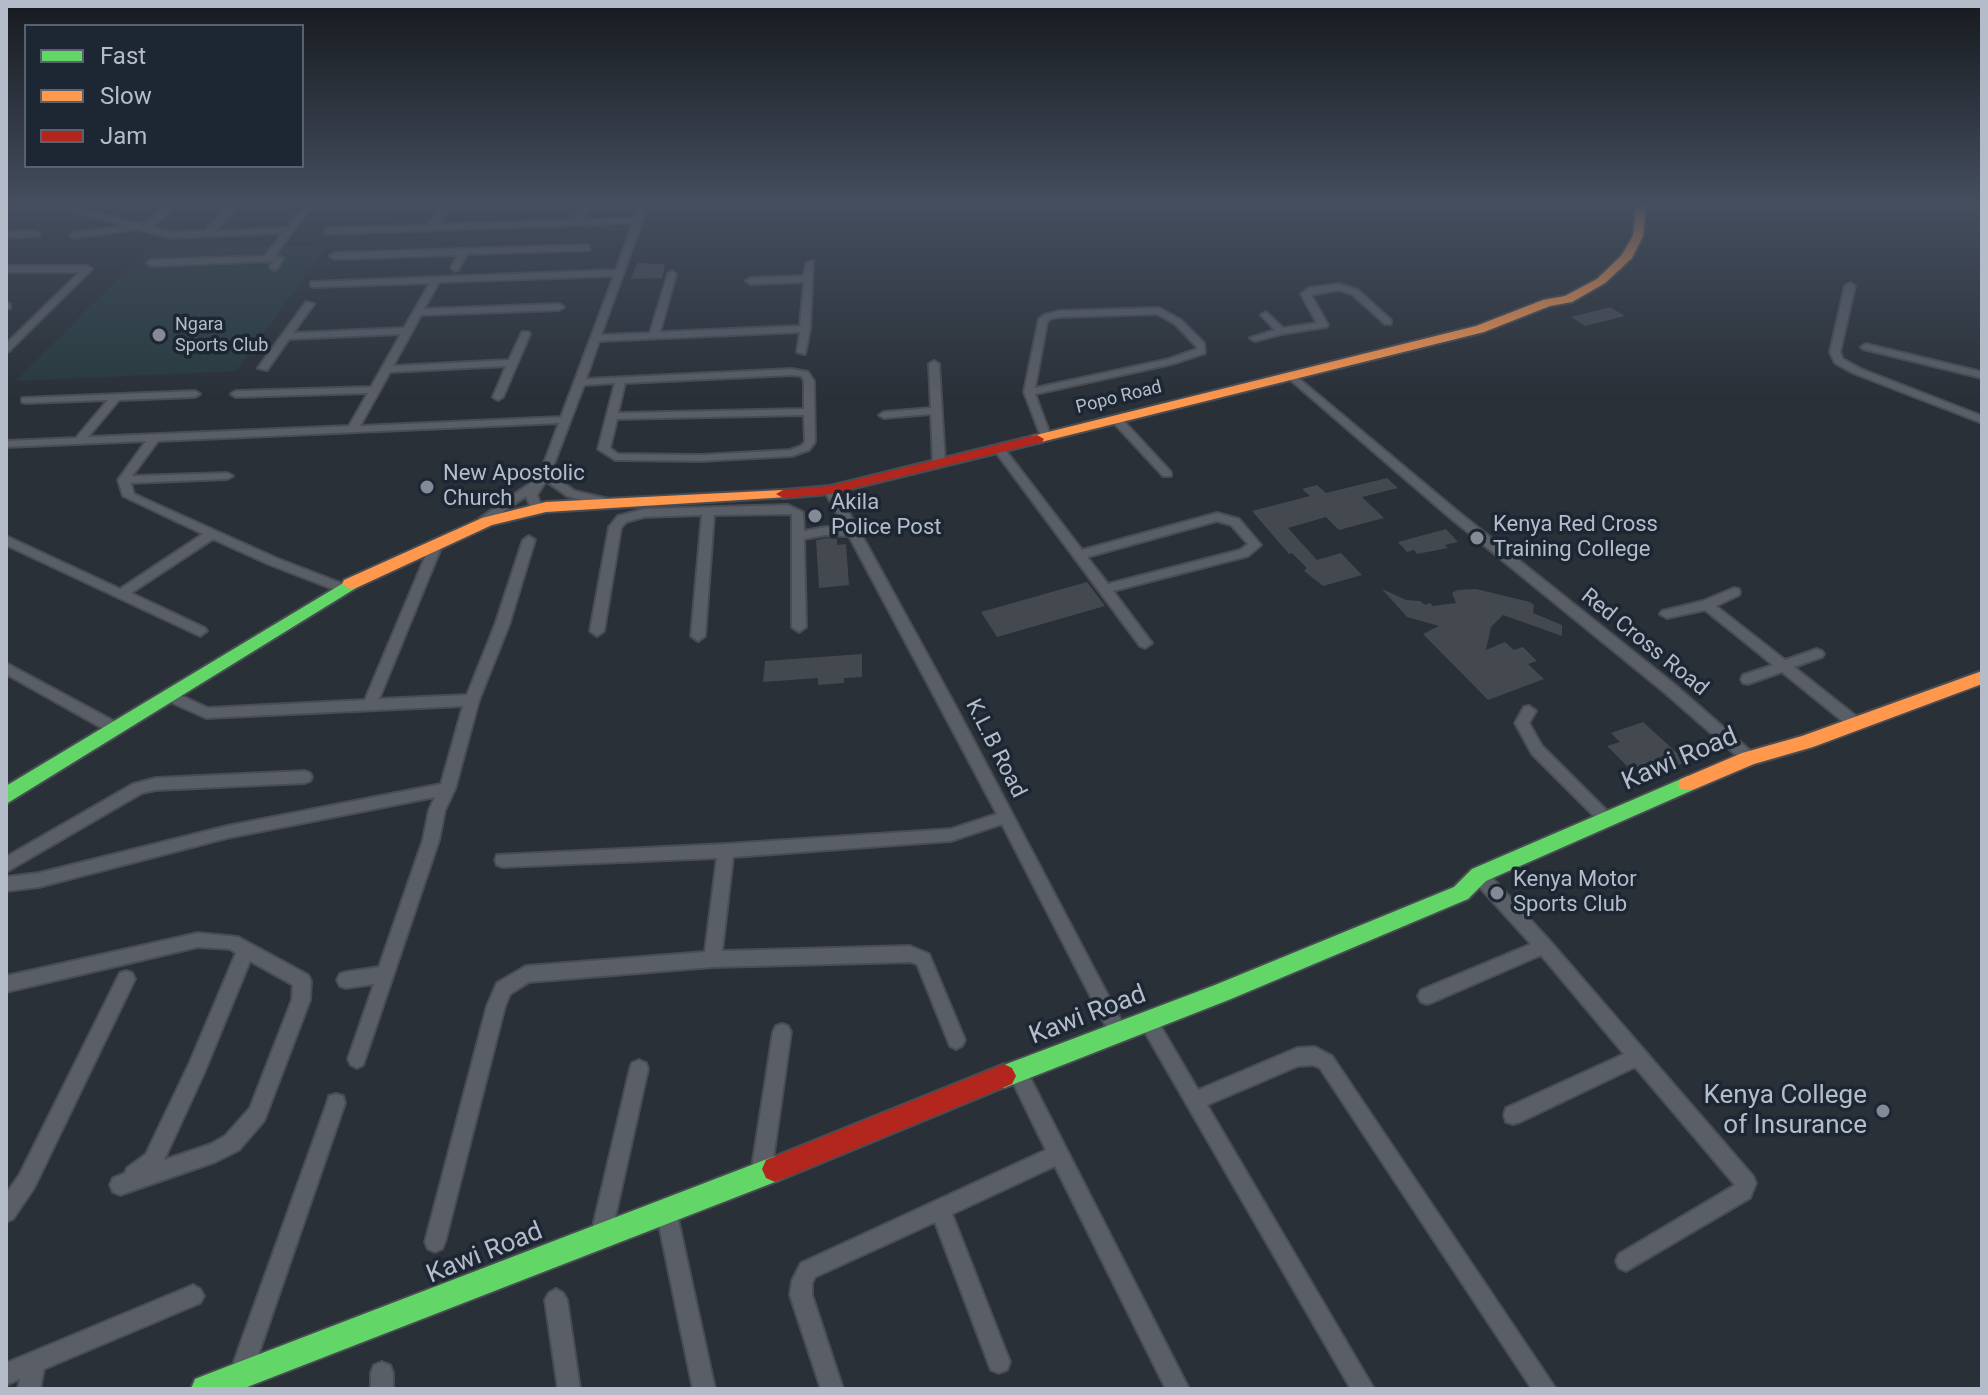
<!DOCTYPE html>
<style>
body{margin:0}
#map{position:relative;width:1988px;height:1395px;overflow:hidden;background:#2a3038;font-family:Roboto,sans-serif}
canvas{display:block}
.frame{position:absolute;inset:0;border:8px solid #b4bcc9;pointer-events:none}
.legend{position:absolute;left:24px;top:24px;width:280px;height:144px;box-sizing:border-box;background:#1d2633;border:2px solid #59626f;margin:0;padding:10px 14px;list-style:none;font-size:24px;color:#b4bcc9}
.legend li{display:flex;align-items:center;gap:16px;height:40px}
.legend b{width:40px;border:2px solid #59626f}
</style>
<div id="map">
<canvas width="1988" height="1395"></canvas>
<div class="frame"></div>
<ul class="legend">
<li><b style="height:10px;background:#63d668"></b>Fast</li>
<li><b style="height:10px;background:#ff974d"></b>Slow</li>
<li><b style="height:10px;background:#b3261e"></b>Jam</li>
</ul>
</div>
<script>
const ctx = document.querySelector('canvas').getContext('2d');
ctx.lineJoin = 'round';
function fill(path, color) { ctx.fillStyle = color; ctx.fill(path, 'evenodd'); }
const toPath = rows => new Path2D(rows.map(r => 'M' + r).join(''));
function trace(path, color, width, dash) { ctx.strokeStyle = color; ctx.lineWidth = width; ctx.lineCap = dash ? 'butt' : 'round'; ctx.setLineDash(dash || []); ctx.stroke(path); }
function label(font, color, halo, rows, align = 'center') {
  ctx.font = font + ' Roboto,sans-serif'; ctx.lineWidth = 7; ctx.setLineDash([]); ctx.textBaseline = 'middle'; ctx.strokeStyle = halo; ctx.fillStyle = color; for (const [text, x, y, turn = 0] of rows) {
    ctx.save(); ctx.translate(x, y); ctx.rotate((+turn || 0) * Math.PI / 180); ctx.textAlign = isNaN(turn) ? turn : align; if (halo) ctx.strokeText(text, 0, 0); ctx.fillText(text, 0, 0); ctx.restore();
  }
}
const green = toPath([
 [328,245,236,371,16,381,147,249]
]);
const building = toPath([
 [637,263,665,264,662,278,631,279],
 [1610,307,1625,316,1585,326,1571,317],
 [1387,478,1398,488,1362,497,1384,518,1339,530,1326,517,1288,528,1317,560,1341,553,1362,575,1323,586,1304,571,1307,568,1292,553,1289,554,1252,511,1310,496,1302,489,1317,485,1326,493],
 [1446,529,1458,542,1445,545,1448,548,1417,554,1414,550,1407,552,1398,542],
 [826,538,837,539,837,545,846,544,849,585,819,588,816,540],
 [1087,582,1105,606,997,637,981,612],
 [1382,589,1406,600,1420,601,1425,605,1430,603,1433,606,1456,603,1452,593,1457,590,1476,589,1530,602,1534,605,1533,613,1562,625,1562,636,1503,615,1491,627,1486,650,1505,642,1514,650,1523,647,1537,661,1528,664,1544,679,1488,700,1423,634,1439,626,1407,617],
 [862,654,862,677,844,678,844,683,818,685,818,678,763,682,765,661],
 [1643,722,1687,762,1657,773,1648,765,1632,771,1607,746,1620,742,1611,733]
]);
const street = toPath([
 [52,205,66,205,143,225,167,205,172,205,173,209,151,227,171,232,205,231,230,205,239,205,215,231,287,228,305,205,313,205,274,256,283,258,277,269,274,270,270,267,273,261,151,266,147,263,151,260,265,256,283,233,171,238,137,229,74,238,71,237,71,233,127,226,52,205],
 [343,205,411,205,407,207,345,209,341,207,343,205],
 [443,205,451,205,438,225,574,220,582,205,590,205,582,220,635,218,640,205,648,205,601,335,650,333,668,274,672,271,676,274,660,332,800,326,804,282,751,284,746,281,751,278,804,276,806,263,813,261,810,329,805,354,797,352,800,332,599,341,586,379,792,369,808,372,814,381,815,442,809,450,792,456,701,461,615,460,598,449,615,383,584,385,549,477,555,478,575,491,613,500,613,506,609,507,567,496,546,481,537,495,542,508,540,511,532,511,526,496,483,526,477,522,479,519,536,479,541,471,559,423,158,441,132,476,227,473,233,476,227,479,131,483,134,494,276,558,346,585,348,588,342,592,338,591,268,564,213,539,131,593,205,628,207,631,200,636,6,545,6,536,120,589,203,534,123,496,118,480,146,441,6,447,6,441,76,438,108,400,26,403,22,402,22,398,195,391,200,394,195,397,119,400,88,437,349,426,368,393,236,397,231,394,236,391,371,387,401,334,289,339,267,370,258,368,306,302,314,304,293,333,404,328,430,283,314,287,311,286,311,282,616,270,633,223,328,234,324,231,328,228,429,225,443,205],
 [614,276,561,417,360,426,390,372,506,366,493,397,498,400,503,397,530,334,528,332,522,332,509,360,393,366,421,315,559,310,564,307,559,304,424,309,439,282,614,276],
 [792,375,801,376,804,381,804,409,618,413,625,383,792,375],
 [804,415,805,442,801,446,790,450,701,455,618,454,610,448,617,419,804,415],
 [1757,205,1804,205,1794,210,1761,207,1757,205],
 [36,231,40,234,39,236,6,238,6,232,36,231],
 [586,245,589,246,589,250,467,254,458,270,455,271,451,268,458,255,334,259,330,256,334,253,586,245],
 [6,266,88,266,92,269,9,351,6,352,6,344,80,272,6,272,6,266],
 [1850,283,1855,286,1840,352,1843,359,1861,369,1982,416,1982,423,1853,373,1835,363,1830,352,1845,286,1850,283],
 [1339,284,1358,290,1391,320,1391,324,1385,324,1352,294,1339,290,1311,295,1328,325,1326,327,1282,334,1255,341,1250,338,1275,330,1261,315,1266,312,1283,328,1317,323,1301,294,1309,288,1339,284],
 [6,303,10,304,10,308,6,309,6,303],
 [1159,308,1181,320,1204,343,1205,353,1172,364,1035,394,1051,437,1046,440,1042,439,1024,392,1039,319,1044,315,1059,311,1159,308],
 [1157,314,1175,324,1196,346,1197,349,1169,359,1035,388,1047,322,1050,319,1059,317,1157,314],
 [1866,344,1982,372,1982,378,1863,349,1861,347,1866,344],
 [934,361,939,364,945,463,939,466,933,463,931,414,884,418,879,415,884,412,931,408,929,364,934,361],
 [1291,372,1456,510,1674,684,1754,754,1756,758,1754,762,1744,762,1664,692,1448,516,1287,377,1287,373,1291,372],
 [1116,416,1120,417,1171,472,1171,476,1163,476,1112,421,1112,417,1116,416],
 [999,446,1003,447,1082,550,1217,513,1239,519,1261,545,1248,556,1113,591,1152,643,1145,648,1140,646,995,451,993,449,999,446],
 [1217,521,1231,525,1248,544,1240,550,1108,584,1087,557,1217,521],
 [830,487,836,490,860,532,956,707,1123,1024,1126,1030,1123,1036,1117,1038,1111,1036,1002,824,951,841,733,857,722,951,910,946,929,954,965,1040,962,1046,956,1049,950,1046,917,964,910,962,713,967,529,982,510,994,505,1006,445,1242,442,1249,435,1252,428,1249,425,1242,487,1006,497,983,526,966,705,952,717,858,503,867,497,865,495,860,497,855,726,844,951,829,997,814,849,536,826,535,804,539,806,627,799,632,792,627,792,514,714,515,705,636,698,641,691,636,702,515,644,517,626,522,621,528,604,631,597,636,590,631,609,527,618,516,644,509,788,505,803,512,804,531,826,527,845,528,824,490,830,487],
 [529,536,535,540,509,625,479,700,455,789,445,810,439,840,363,1065,357,1068,351,1065,348,1059,374,984,346,988,340,986,337,980,340,974,346,972,379,967,423,840,429,810,435,797,227,838,39,887,6,891,6,877,39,873,227,826,441,784,463,706,206,718,166,700,164,696,171,691,208,708,365,700,431,543,437,539,443,543,379,699,467,695,495,625,523,540,529,536],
 [1734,588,1739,589,1740,592,1739,595,1716,606,1785,660,1817,649,1822,651,1824,654,1822,657,1794,667,1861,720,1863,724,1861,728,1851,728,1782,672,1748,684,1743,683,1741,679,1743,675,1773,665,1705,610,1667,618,1660,614,1662,611,1703,601,1734,588],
 [6,663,121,725,123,729,121,733,111,733,6,674,6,663],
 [1529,706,1536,711,1529,723,1542,746,1612,816,1615,820,1612,824,1607,826,1602,824,1532,754,1515,723,1524,707,1529,706],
 [305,771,310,773,312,777,310,781,305,783,156,790,142,793,6,872,6,857,133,784,156,778,305,771],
 [1479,868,1485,870,1550,941,1753,1176,1756,1183,1750,1198,1626,1271,1619,1268,1616,1261,1619,1254,1735,1185,1635,1067,1520,1122,1513,1124,1506,1122,1504,1115,1506,1108,1624,1054,1541,955,1433,1002,1427,1004,1421,1002,1418,996,1421,990,1531,944,1473,880,1471,875,1473,870,1479,868],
 [198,933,238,937,308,975,311,981,310,1000,264,1121,239,1150,215,1162,120,1195,113,1192,110,1185,113,1178,125,1173,127,1168,146,1154,190,1062,236,953,230,949,198,947,6,992,6,976,198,933],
 [250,961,293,985,292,1000,250,1108,225,1136,211,1144,164,1160,204,1073,250,961],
 [126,971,132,973,135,979,132,985,34,1188,13,1219,6,1222,6,1194,20,1174,120,973,126,971],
 [1148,1013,1154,1015,1198,1090,1297,1048,1315,1047,1332,1056,1556,1389,1532,1389,1320,1068,1313,1065,1298,1066,1207,1105,1374,1389,1351,1389,1142,1027,1139,1021,1142,1015,1148,1013],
 [782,1024,788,1026,791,1032,771,1174,768,1181,761,1184,754,1181,751,1174,773,1032,776,1026,782,1024],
 [639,1060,646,1063,648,1069,611,1235,608,1242,601,1245,594,1242,591,1235,630,1069,632,1063,639,1060],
 [1017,1063,1024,1066,1189,1389,1166,1389,1055,1166,952,1214,1010,1362,1007,1370,999,1373,991,1370,935,1222,815,1277,812,1283,812,1295,843,1389,821,1389,790,1295,792,1281,801,1263,1046,1150,1008,1072,1010,1066,1017,1063],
 [336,1094,343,1096,345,1103,252,1373,249,1381,241,1384,233,1381,230,1373,327,1103,329,1096,336,1094],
 [666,1200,673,1203,676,1210,715,1389,693,1389,656,1210,659,1203,666,1200],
 [193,1285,200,1289,204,1296,200,1303,44,1369,40,1389,18,1389,20,1379,6,1385,6,1363,193,1285],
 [556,1289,563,1293,567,1300,580,1389,558,1389,545,1300,549,1293,556,1289],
 [382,1362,390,1365,393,1373,393,1389,371,1389,371,1373,374,1365,382,1362]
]);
const fast = toPath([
 [350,579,356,580,358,584,356,588,6,804,6,786,350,579],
 [1688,776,1695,779,1698,784,1695,789,1486,881,1468,899,1231,999,1004,1088,996,1084,992,1076,996,1068,1215,985,1454,887,1472,869,1688,776],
 [775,1156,784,1160,788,1169,784,1178,775,1182,242,1389,191,1389,195,1379,205,1375,775,1156]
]);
const slow = toPath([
 [1636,205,1646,205,1643,236,1632,258,1605,283,1572,302,1550,306,1484,332,1037,443,1030,439,1032,436,1476,326,1543,300,1565,296,1597,279,1621,256,1633,236,1636,205],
 [783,490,788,491,788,497,546,512,492,525,356,588,350,589,342,584,344,580,482,518,546,502,783,490],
 [1982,671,1982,684,1813,747,1754,764,1695,789,1681,789,1678,784,1681,779,1742,753,1802,736,1982,671]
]);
const jam = toPath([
 [1037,435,1044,439,1042,442,830,494,783,498,776,494,783,490,830,486,1037,435],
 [1004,1064,1012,1068,1016,1076,1012,1084,775,1182,766,1178,762,1169,766,1160,1004,1064]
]);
const markers = [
 [159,335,8,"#848b96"],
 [427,487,8,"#848b96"],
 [815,516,8,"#848b96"],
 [1477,538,8,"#848b96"],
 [1497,893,8,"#848b96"],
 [1883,1111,8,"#848b96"]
];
const farPoinames = [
 ["Ngara",175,325],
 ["Sports Club",175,346]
];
const farStreetnames = [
 ["Popo Road",1119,398,-14]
];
const poiNames = [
 ["New Apostolic",443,474],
 ["Church",443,499],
 ["Akila",831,503],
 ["Police Post",831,528],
 ["Kenya Red Cross",1493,525],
 ["Training College",1493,550],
 ["Kenya Motor",1513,880],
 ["Sports Club",1513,905]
];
const streetNames = [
 ["Red Cross Road",1644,643,39],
 ["K.L.B Road",995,749,63]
];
const nearStreetnames = [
 ["Kawi Road",1680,760,-23],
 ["Kawi Road",1088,1016,-21],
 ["Kawi Road",485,1254,-22]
];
const nearPoinames = [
 ["Kenya College",1867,1096],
 ["of Insurance",1867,1126]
];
fill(green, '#273a3e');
fill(building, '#444950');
trace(street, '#484c53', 4);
trace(fast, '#484c53', 4);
trace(slow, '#484c53', 4);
trace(jam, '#484c53', 4);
fill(street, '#5a5e66');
fill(fast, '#63d668');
fill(slow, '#ff974d');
fill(jam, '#b3261e');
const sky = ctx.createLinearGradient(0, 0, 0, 400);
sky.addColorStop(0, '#171a1f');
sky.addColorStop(0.51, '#444e5e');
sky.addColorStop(1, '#444e5e00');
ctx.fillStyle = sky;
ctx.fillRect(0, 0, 1988, 400);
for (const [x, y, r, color] of markers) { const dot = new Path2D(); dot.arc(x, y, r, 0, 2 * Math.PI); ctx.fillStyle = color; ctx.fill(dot); trace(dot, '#1d2633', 3); }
label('18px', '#b4bcc9', '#1d2633', farPoinames, 'left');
label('18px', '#b4bcc9', '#1d2633', farStreetnames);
label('22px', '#b4bcc9', '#1d2633', poiNames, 'left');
label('22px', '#b4bcc9', '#1d2633', streetNames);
label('26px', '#b4bcc9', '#1d2633', nearStreetnames);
label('26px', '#b4bcc9', '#1d2633', nearPoinames, 'right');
</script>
